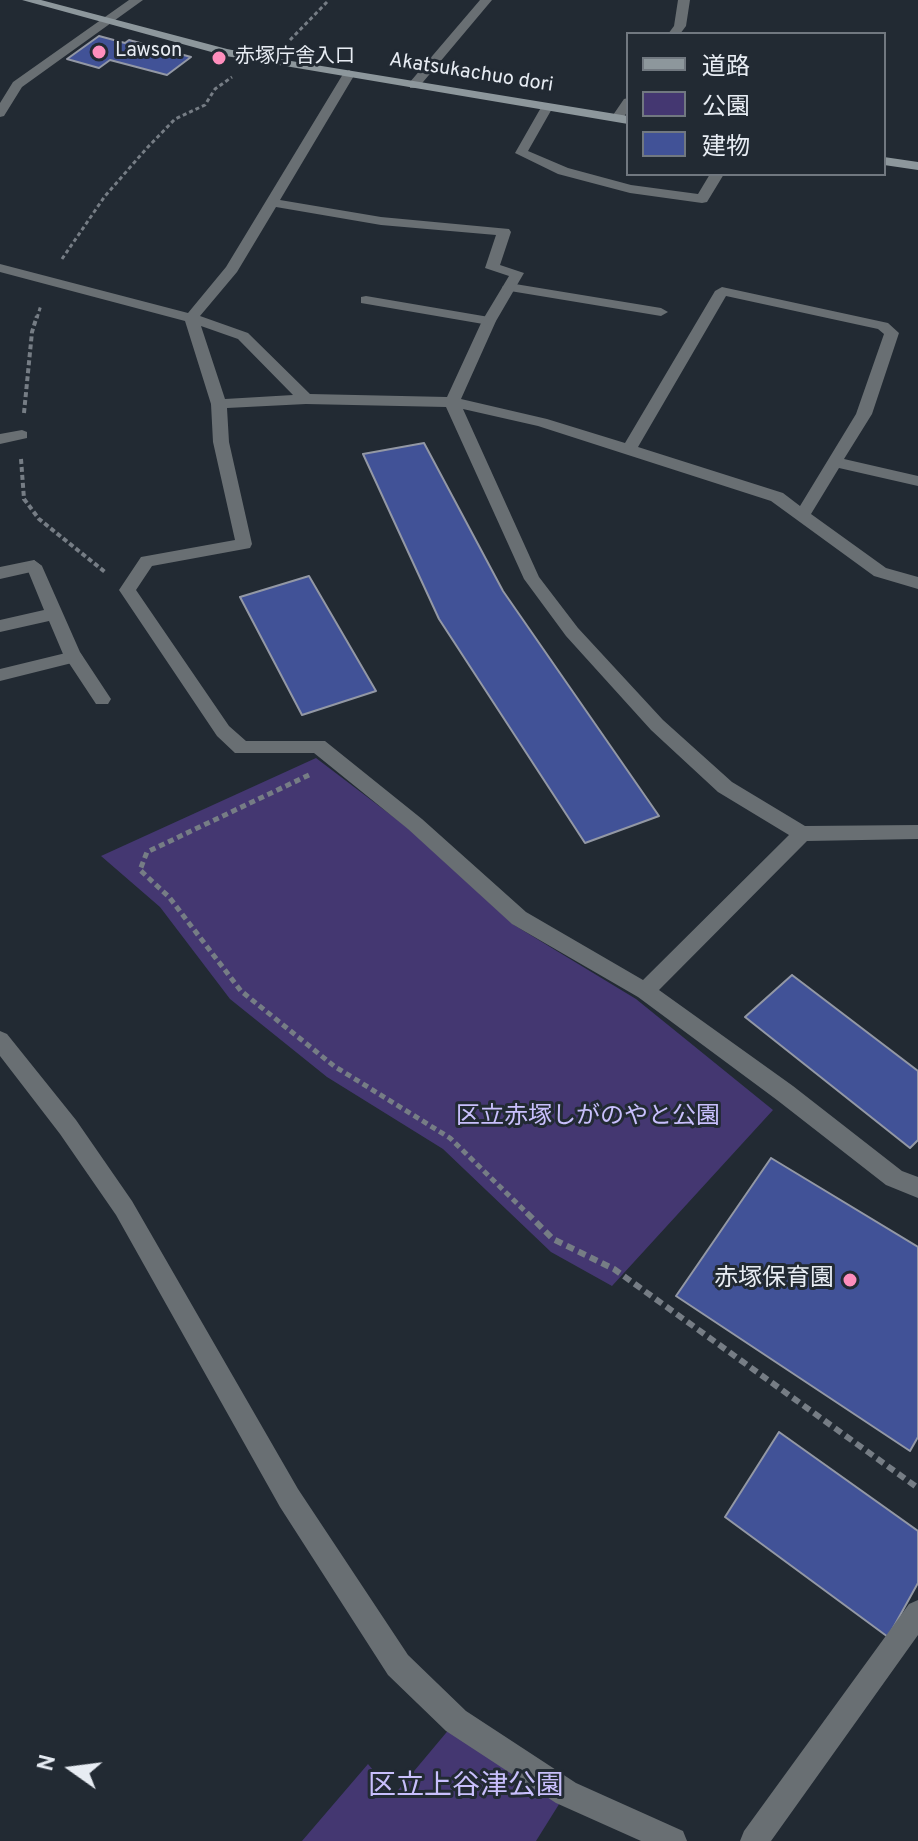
<!DOCTYPE html>
<meta charset="utf-8">
<style>
body{margin:0}
#map{position:relative;width:918px;height:1841px;overflow:hidden;background:#222a33;font-family:Overpass,"Noto Sans JP",sans-serif}
canvas{display:block}
.legend{position:absolute;left:626px;top:32px;width:260px;height:144px;box-sizing:border-box;background:#222a33;border:2px solid #717880;margin:0;padding:10px 14px;list-style:none;font-size:24px;color:#e7ecf3}
.legend li{display:flex;align-items:center;gap:16px;height:40px}
.legend b{width:40px;border:2px solid #717880}
.north{position:absolute;left:32px;top:1729px;width:80px;height:80px;-webkit-text-stroke:6px #222a33;paint-order:stroke;rotate:284deg;font-size:22px;font-weight:700;line-height:32px;text-align:center;color:#e7ecf3}
.north::after{content:'';display:block;margin:auto;width:28px;height:36px;background:#e7ecf3;clip-path:polygon(50% 0,100% 100%,50% 72%,0 100%)}
</style>
<div id="map">
<canvas width="918" height="1841"></canvas>
<ul class="legend">
<li><b style="height:10px;background:#8d979c"></b>道路</li>
<li><b style="height:22px;background:#443771"></b>公園</li>
<li><b style="height:22px;background:#415297"></b>建物</li>
</ul>
<div class="north">N</div>
</div>
<script>
const ctx = document.querySelector('canvas').getContext('2d');
ctx.lineJoin = 'round';
function fill(path, color) { ctx.fillStyle = color; ctx.fill(path, 'evenodd'); }
const toPath = rows => new Path2D(rows.map(r => 'M' + r).join(''));
function trace(path, color, width, dash) { ctx.strokeStyle = color; ctx.lineWidth = width; ctx.lineCap = dash ? 'butt' : 'round'; ctx.setLineDash(dash || []); ctx.stroke(path); }
function label(font, color, halo, rows, align = 'center') {
  ctx.font = font + ' Overpass,"Noto Sans JP",sans-serif'; ctx.lineWidth = 6; ctx.setLineDash([]); ctx.textBaseline = 'middle'; ctx.strokeStyle = halo; ctx.fillStyle = color; for (const [text, x, y, turn = 0] of rows) {
    ctx.save(); ctx.translate(x, y); ctx.rotate((+turn || 0) * Math.PI / 180); ctx.textAlign = isNaN(turn) ? turn : align; if (halo) ctx.strokeText(text, 0, 0); ctx.fillText(text, 0, 0); ctx.restore();
  }
}
const green = toPath([
 [316,758,408,828,514,925,636,999,773,1110,612,1286,551,1252,443,1149,327,1077,230,999,160,907,101,856],
 [456,1721,566,1793,536,1841,302,1841,368,1764,394,1795]
]);
const building = toPath([
 [99,36,125,43,129,40,191,57,167,75,110,60,99,68,67,59,99,36],
 [424,443,503,591,659,816,585,843,439,619,363,454,424,443],
 [309,576,376,691,302,715,240,597,309,576],
 [792,975,918,1071,918,1140,910,1148,745,1017,792,975],
 [771,1158,918,1247,918,1437,910,1451,676,1296,771,1158],
 [779,1432,918,1531,918,1583,888,1637,725,1517,779,1432]
]);
const pathFar3 = toPath([
 [290,40,329,0],
 [62,259,105,196,147,148,175,119,205,105,215,89,232,77],
 [37,318,41,305]
]);
const pathFar2 = toPath([
 [24,413,32,332,37,316],
 [21,459,24,499,39,519,105,572]
]);
const pathFar1 = toPath([
 [309,775,147,852,140,870,169,897,241,991,334,1066,450,1138,529,1215]
]);
const path = toPath([
 [527,1213,553,1239,614,1269,918,1488]
]);
const lane = toPath([
 [509,283,661,308,668,312,661,316,504,290,502,287,509,283],
 [366,296,489,317,496,321,489,325,361,303,361,297,366,296],
 [34,560,42,566,40,570,0,579,0,567,34,560],
 [74,651,80,653,83,657,80,661,0,681,0,669,74,651]
]);
const street = toPath([
 [129,0,143,0,22,87,4,116,0,117,0,103,13,82,129,0],
 [480,0,492,0,418,88,410,88,410,82,480,0],
 [678,0,690,0,686,26,680,34,668,34,674,26,678,0],
 [349,70,355,74,280,200,381,217,509,229,511,232,500,265,524,273,496,321,461,399,547,419,625,443,715,291,722,287,888,323,899,333,872,414,844,459,918,476,918,486,839,468,811,514,886,568,918,577,918,589,874,576,771,501,538,426,463,409,539,577,578,628,663,720,732,782,805,826,918,825,918,839,807,841,659,990,793,1086,902,1171,918,1177,918,1198,886,1185,777,1100,638,997,512,924,408,829,314,753,235,753,217,736,119,590,141,557,235,540,213,442,211,404,185,321,0,272,0,264,188,313,226,267,343,74,349,70],
 [276,207,381,225,496,235,485,268,509,276,482,321,447,397,310,394,248,333,200,316,237,272,276,207],
 [726,296,878,329,884,334,856,414,800,506,783,493,638,447,726,296],
 [201,326,238,339,293,395,225,399,201,326],
 [306,404,446,407,524,579,566,636,651,730,718,792,789,835,643,980,526,912,422,819,325,741,246,741,229,726,136,590,152,566,250,548,252,544,229,442,227,408,306,404],
 [628,98,628,111,623,118,613,121,611,118,624,99,628,98],
 [543,104,553,107,528,151,568,168,631,185,698,194,710,174,724,174,707,202,702,203,630,193,558,174,515,153,543,104],
 [22,430,27,432,27,438,0,444,0,434,22,430],
 [34,560,42,566,80,652,111,699,108,704,96,704,63,654,49,621,0,632,0,620,44,610,26,566,34,560],
 [0,1031,7,1034,76,1120,132,1201,298,1489,408,1655,466,1711,576,1783,683,1831,687,1841,641,1841,556,1803,446,1731,388,1675,280,1507,116,1215,60,1134,0,1056,0,1031],
 [918,1600,918,1635,771,1841,740,1841,744,1831,909,1604,918,1600]
]);
const secondary = toPath([
 [22,0,41,0,227,49,291,61,628,116,628,124,226,56,22,0],
 [884,157,918,162,918,170,884,165,884,157]
]);
const markers = [
 [99,52,8,"#fe8ebd"],
 [219,58,8,"#fe8ebd"],
 [850,1280,8,"#fe8ebd"]
];
const farPoinames = [
 ["Lawson",115,52],
 ["赤塚庁舎入口",235,58]
];
const farStreetnames = [
 ["Akatsukachuo dori",471,74,9]
];
const parkNames = [
 ["区立赤塚しがのやと公園",588,1118]
];
const poiNames = [
 ["赤塚保育園",834,1280]
];
const nearParknames = [
 ["区立上谷津公園",466,1788]
];
fill(green, '#443771');
fill(building, '#415297');
trace(building, '#9398a5', 2);
trace(pathFar3, '#767d85', 3, [4, 3]);
trace(pathFar2, '#767d85', 4, [5, 3]);
trace(pathFar1, '#767d85', 5, [6, 4]);
trace(path, '#767d85', 6, [8, 5]);
fill(lane, '#696f73');
fill(street, '#696f73');
fill(secondary, '#8d979c');
for (const [x, y, r, color] of markers) { const dot = new Path2D(); dot.arc(x, y, r, 0, 2 * Math.PI); ctx.fillStyle = color; ctx.fill(dot); trace(dot, '#222a33', 3); }
label('20px', '#e7ecf3', '#222a33', farPoinames, 'left');
label('20px', '#e7ecf3', '#222a33', farStreetnames);
label('24px', '#c8bffc', '#222a33', parkNames);
label('24px', '#e7ecf3', '#222a33', poiNames, 'right');
label('28px', '#c8bffc', '#222a33', nearParknames);
</script>
